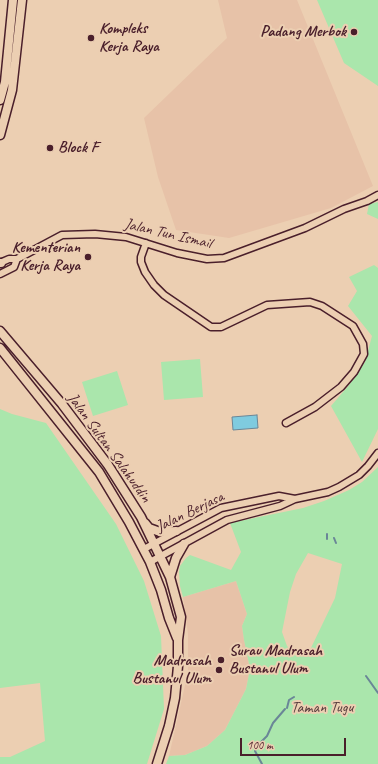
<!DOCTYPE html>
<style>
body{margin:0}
#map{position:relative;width:378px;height:764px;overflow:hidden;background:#eccfb2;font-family:Caveat,sans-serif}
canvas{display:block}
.scale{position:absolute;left:240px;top:738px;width:106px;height:18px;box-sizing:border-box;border:2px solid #4a1f2b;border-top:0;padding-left:5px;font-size:12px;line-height:14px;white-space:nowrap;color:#4a1f2b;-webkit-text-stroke:3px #eccfb2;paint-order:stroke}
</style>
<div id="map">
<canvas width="378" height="764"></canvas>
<div class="scale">100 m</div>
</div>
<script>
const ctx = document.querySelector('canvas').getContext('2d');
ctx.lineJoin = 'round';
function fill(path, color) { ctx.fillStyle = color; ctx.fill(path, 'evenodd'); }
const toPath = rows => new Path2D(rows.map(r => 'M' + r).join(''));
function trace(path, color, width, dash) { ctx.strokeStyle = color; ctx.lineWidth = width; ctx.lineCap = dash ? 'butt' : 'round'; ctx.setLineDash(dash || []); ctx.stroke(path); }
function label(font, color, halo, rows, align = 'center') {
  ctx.font = font + ' Caveat,sans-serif'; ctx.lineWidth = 4; ctx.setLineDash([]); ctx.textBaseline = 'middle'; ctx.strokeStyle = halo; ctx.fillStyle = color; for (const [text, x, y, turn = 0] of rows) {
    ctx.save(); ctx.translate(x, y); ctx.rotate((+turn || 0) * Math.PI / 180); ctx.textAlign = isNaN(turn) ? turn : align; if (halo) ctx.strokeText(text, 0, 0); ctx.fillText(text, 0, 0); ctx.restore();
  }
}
const built = toPath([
 [218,0,297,0,373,186,331,208,229,238,176,230,158,177,144,118,227,38],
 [236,581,247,614,242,626,244,640,250,669,246,689,225,730,207,746,185,755,169,756,188,672,188,634,183,597]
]);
const green = toPath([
 [317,0,378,0,378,86,344,63],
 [378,202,378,219,367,214,369,204],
 [374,265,378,268,378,429,362,462,331,406,349,385,365,362,372,336,348,306,357,291,349,277],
 [200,359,203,397,164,400,161,362],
 [117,371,128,405,93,416,82,382],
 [0,409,12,414,46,423,116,524,144,581,161,636,164,709,147,764,0,764,0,757,10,757,45,741,40,683,0,688],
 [378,467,378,764,166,764,169,756,185,755,207,746,225,730,246,689,250,669,244,640,242,626,247,614,236,581,183,597,180,586,179,572,180,566,186,558,190,555,231,570,241,552,230,523,303,508,324,501,349,490,362,482],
 [308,553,342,564,335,598,309,652,306,655,302,656,292,651,287,646,282,632,290,592,296,574]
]);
const water = toPath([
 [257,415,258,428,233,430,232,417,257,415]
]);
const stream = toPath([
 [327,534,327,539],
 [334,538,336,543],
 [366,676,378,693],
 [287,708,289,700,294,697],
 [262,764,255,751,258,745,267,736,273,723,285,709]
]);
const minor = toPath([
 [146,243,141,257,141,262,145,272,154,285,164,295,211,327,221,327,267,305,310,302,322,306,353,326,363,344,364,354,354,372,341,387,315,407,286,423],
 [0,263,9,259,17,259,62,235,95,234,126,237,177,253,207,259,224,258,305,228,344,209,367,201,378,195],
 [0,274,14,267,17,259],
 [144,549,221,508,279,496,295,499],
 [150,562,227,520,280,506,295,499,328,492,339,487,359,475,368,466,378,453]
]);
const tertiary = toPath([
 [0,100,5,82,13,0],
 [0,135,12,90,22,0],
 [0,263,1,263],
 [0,331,62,404,108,465,141,517,170,577,181,617,178,640,178,666,175,698,169,726,157,764],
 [0,348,99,472,129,522,150,562,161,590,169,618,177,638],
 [145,523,149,528,160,532,176,531],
 [170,577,176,558,184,544]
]);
const markers = [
 [354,32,4,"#4a1f2b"],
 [91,38,4,"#4a1f2b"],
 [50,148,4,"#4a1f2b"],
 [88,257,4,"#4a1f2b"],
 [221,660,4,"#4a1f2b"],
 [219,670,4,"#4a1f2b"]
];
const poiNames = [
 ["Kompleks",99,29],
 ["Kerja Raya",99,47],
 ["Padang Merbok",346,32,"right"],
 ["Block F",58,148],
 ["Kementerian",80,248,"right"],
 ["Kerja Raya",80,266,"right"],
 ["Surau Madrasah",229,651],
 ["Bustanul Ulum",229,669],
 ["Madrasah",211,661,"right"],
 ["Bustanul Ulum",211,679,"right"]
];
const streetNames = [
 ["Jalan Tun Ismail",168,234,13],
 ["Jalan Sultan Salahuddin",109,448,54],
 ["Jalan Berjasa",190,512,-26]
];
const parkNames = [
 ["Taman Tugu",322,708]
];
fill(built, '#e7c2a8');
fill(green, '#aae6ac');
fill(water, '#7fcbdf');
trace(water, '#6a8697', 1);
trace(stream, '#6a8697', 2);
trace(minor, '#4a1f2b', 9);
trace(tertiary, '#4a1f2b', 11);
trace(minor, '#eccfb2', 6);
trace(tertiary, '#eccfb2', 8);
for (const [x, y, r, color] of markers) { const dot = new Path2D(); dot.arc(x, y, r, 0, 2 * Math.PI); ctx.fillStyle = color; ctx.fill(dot); trace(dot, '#eccfb2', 1.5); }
label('bold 16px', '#4a1f2b', '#eccfb2', poiNames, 'left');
label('16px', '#4a1f2b', '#eccfb2', streetNames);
label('16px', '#583d3e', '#eccfb2', parkNames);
</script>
